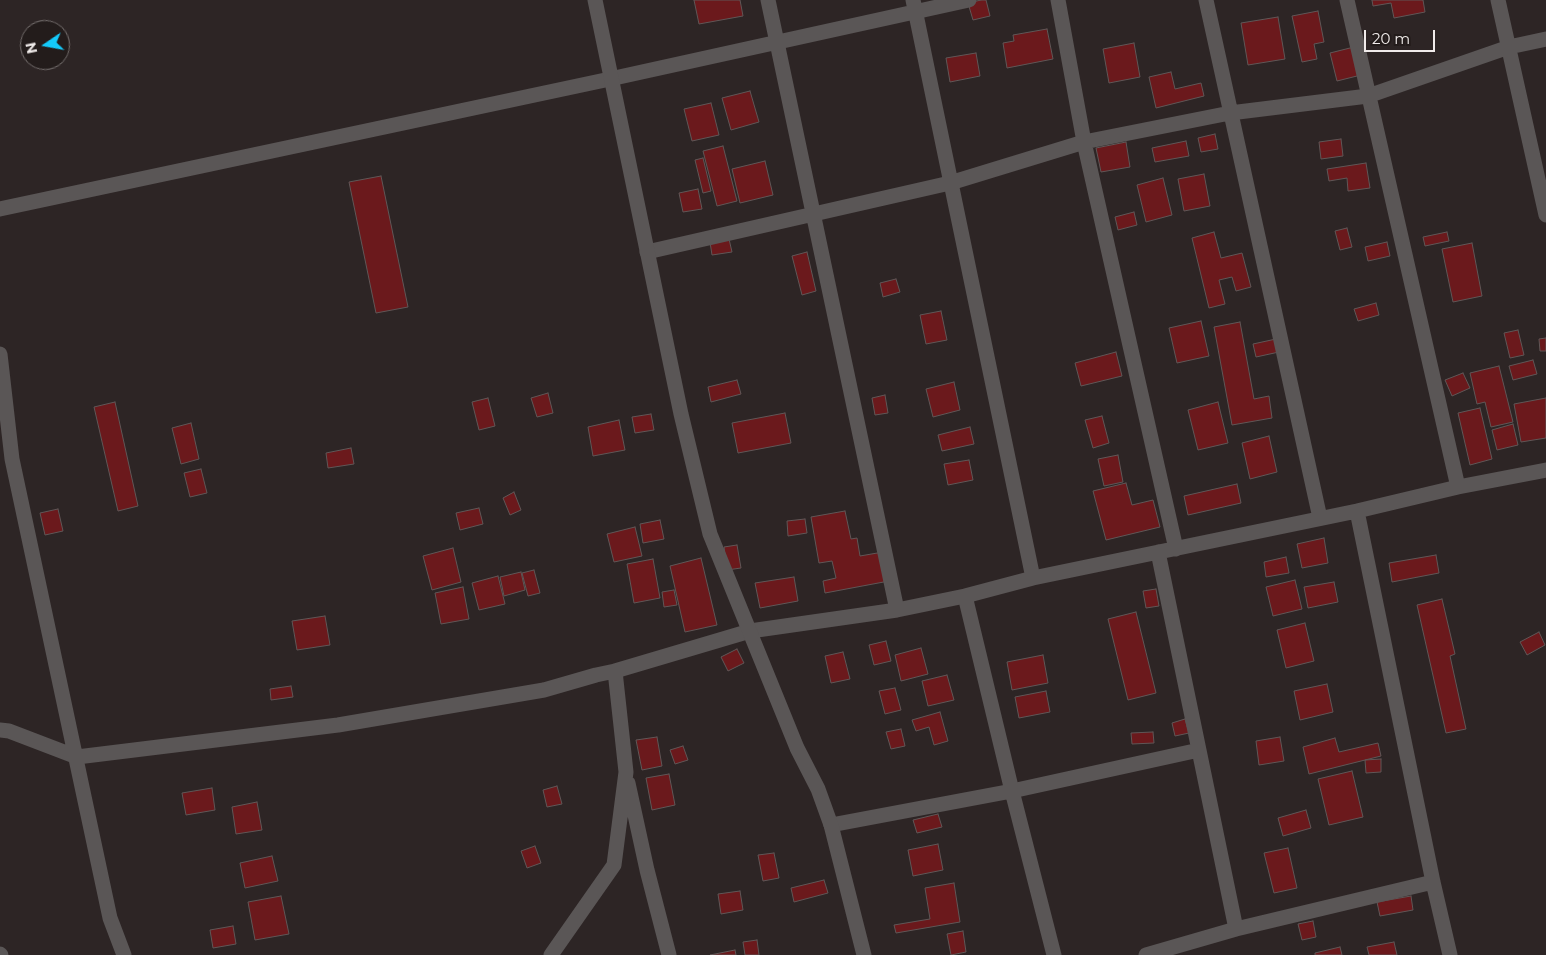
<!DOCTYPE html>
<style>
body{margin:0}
#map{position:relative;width:1546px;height:955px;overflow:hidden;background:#2d2525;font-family:Montserrat,sans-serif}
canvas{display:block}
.north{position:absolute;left:20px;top:20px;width:50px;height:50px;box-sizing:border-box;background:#231c1b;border:1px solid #756f6e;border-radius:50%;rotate:258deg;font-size:14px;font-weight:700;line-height:20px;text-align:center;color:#f1eceb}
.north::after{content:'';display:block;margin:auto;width:18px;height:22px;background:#14cafb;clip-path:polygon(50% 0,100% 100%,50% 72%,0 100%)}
.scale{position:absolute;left:1364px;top:30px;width:71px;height:22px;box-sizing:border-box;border:2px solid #f1eceb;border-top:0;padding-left:6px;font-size:15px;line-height:18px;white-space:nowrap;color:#f1eceb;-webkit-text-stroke:4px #231c1b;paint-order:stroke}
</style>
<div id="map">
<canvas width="1546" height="955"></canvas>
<div class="north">N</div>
<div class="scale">20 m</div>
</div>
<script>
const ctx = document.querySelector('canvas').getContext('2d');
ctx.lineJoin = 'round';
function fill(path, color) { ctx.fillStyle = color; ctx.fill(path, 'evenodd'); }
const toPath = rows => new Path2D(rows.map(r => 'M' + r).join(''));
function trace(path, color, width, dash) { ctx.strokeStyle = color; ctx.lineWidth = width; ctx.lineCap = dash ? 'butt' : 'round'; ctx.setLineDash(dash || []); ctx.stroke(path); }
const building = toPath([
 [694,0,740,0,743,16,699,24,694,0],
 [981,0,986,0,990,16,973,20,968,3,981,0],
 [1372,0,1423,0,1425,12,1394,18,1391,3,1373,6,1372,0],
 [1318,11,1324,42,1314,44,1317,59,1302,62,1292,16,1318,11],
 [1278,17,1285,59,1248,65,1241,23,1278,17],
 [1047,29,1053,59,1007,68,1003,43,1014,41,1013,35,1047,29],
 [1134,43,1140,77,1109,83,1103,49,1134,43],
 [1354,47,1361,75,1337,81,1330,53,1354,47],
 [976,53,980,76,950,82,946,58,976,53],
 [1171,72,1175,89,1201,83,1204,96,1156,108,1149,77,1171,72],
 [750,91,759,122,731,130,722,98,750,91],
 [711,103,719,135,692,141,684,109,711,103],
 [1215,134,1218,149,1201,152,1198,138,1215,134],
 [1341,139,1343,156,1321,159,1319,142,1341,139],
 [1186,141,1189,156,1155,162,1152,148,1186,141],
 [1126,142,1130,167,1101,172,1096,148,1126,142],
 [723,146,737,201,717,206,703,151,723,146],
 [703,158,711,191,703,193,695,160,703,158],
 [765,161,773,195,740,203,732,169,765,161],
 [1366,163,1370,188,1348,191,1347,178,1329,181,1327,169,1366,163],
 [1204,174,1210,206,1184,211,1178,179,1204,174],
 [381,176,408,307,376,313,349,182,381,176],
 [1163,178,1172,215,1146,222,1137,185,1163,178],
 [698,189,702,209,683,212,679,193,698,189],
 [1134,212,1137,225,1118,230,1115,217,1134,212],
 [1347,228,1352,247,1340,250,1335,231,1347,228],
 [1214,232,1221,258,1242,253,1251,287,1236,291,1232,277,1219,280,1225,304,1209,308,1192,238,1214,232],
 [1447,232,1449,241,1425,246,1423,237,1447,232],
 [729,239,732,252,712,255,710,242,729,239],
 [1387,242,1390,256,1368,261,1365,247,1387,242],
 [1472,243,1482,296,1453,302,1442,249,1472,243],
 [807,252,816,291,802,295,792,256,807,252],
 [896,279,900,292,883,297,880,283,896,279],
 [1376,303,1379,315,1358,321,1354,309,1376,303],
 [941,311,947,340,926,344,920,315,941,311],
 [1201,321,1209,356,1177,363,1169,328,1201,321],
 [1240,322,1254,399,1269,396,1272,418,1232,425,1214,327,1240,322],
 [1518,330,1524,355,1510,358,1504,333,1518,330],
 [1546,338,1546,351,1540,351,1539,339,1546,338],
 [1276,339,1279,352,1256,357,1253,344,1276,339],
 [1116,352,1122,376,1081,386,1075,363,1116,352],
 [1533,360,1537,374,1513,380,1509,366,1533,360],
 [1499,366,1513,422,1491,427,1485,402,1477,404,1470,373,1499,366],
 [1463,373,1470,388,1452,396,1445,380,1463,373],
 [737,380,741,394,711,402,708,387,737,380],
 [954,382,960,410,933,417,926,389,954,382],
 [548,393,553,413,537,417,531,398,548,393],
 [885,395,888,413,875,415,872,398,885,395],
 [488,398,495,426,479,430,472,402,488,398],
 [1546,398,1546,438,1521,442,1514,404,1546,398],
 [115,402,138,506,118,511,94,407,115,402],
 [1218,402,1228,443,1198,450,1188,410,1218,402],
 [1480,408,1492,459,1470,465,1458,413,1480,408],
 [785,413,791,443,738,453,732,423,785,413],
 [651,414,654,430,635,433,632,417,651,414],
 [1102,416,1109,443,1093,448,1085,420,1102,416],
 [619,420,625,450,593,456,588,427,619,420],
 [191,423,199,459,181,464,172,428,191,423],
 [1513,424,1518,445,1497,450,1492,430,1513,424],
 [970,427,974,444,942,451,938,435,970,427],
 [1269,436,1277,472,1250,479,1242,443,1269,436],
 [351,448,354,464,328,468,326,453,351,448],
 [1118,455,1123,482,1104,486,1098,459,1118,455],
 [969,460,973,480,948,485,944,464,969,460],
 [201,469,207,493,190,497,184,473,201,469],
 [1126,483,1132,505,1153,500,1160,527,1106,540,1093,491,1126,483],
 [1237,484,1241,503,1188,515,1184,496,1237,484],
 [514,492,521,510,510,515,503,498,514,492],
 [479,508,483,524,460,530,456,513,479,508],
 [58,509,63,531,45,535,40,513,58,509],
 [845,511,851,539,857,538,860,556,883,552,889,581,825,593,823,581,836,578,832,561,819,563,811,517,845,511],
 [805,519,807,533,788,536,787,521,805,519],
 [660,520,664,539,643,543,640,524,660,520],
 [635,527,642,556,614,562,607,534,635,527],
 [1324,538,1328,563,1302,568,1297,544,1324,538],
 [737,545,741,568,727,570,724,547,737,545],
 [453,548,461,582,432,590,423,556,453,548],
 [1436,555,1439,573,1392,582,1389,563,1436,555],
 [1286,557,1289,573,1266,577,1264,562,1286,557],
 [701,558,717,625,685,632,670,566,701,558],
 [653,559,660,598,634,603,627,564,653,559],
 [534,570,540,593,528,596,522,573,534,570],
 [521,572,525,590,504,596,500,577,521,572],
 [498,576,505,604,479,610,472,583,498,576],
 [794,577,798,601,760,608,755,583,794,577],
 [1295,580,1302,609,1273,616,1266,587,1295,580],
 [1334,582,1338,602,1308,608,1304,587,1334,582],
 [463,587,469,619,441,624,435,593,463,587],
 [1156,589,1159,606,1146,608,1143,591,1156,589],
 [674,590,677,605,664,607,662,592,674,590],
 [1442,599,1455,654,1450,656,1466,729,1446,733,1417,605,1442,599],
 [1136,612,1156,693,1128,700,1108,619,1136,612],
 [325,616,330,645,297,650,292,621,325,616],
 [1305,623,1314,661,1286,668,1277,630,1305,623],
 [1539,632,1545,645,1527,655,1520,642,1539,632],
 [886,641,891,661,874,665,869,645,886,641],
 [921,648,928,674,901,681,895,655,921,648],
 [737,649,744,663,728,671,721,657,737,649],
 [843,652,850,679,831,683,825,656,843,652],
 [1043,655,1048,683,1012,690,1007,662,1043,655],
 [947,675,954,700,928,706,922,681,947,675],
 [1327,684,1333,712,1300,720,1294,691,1327,684],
 [291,686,293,697,271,700,270,689,291,686],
 [895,688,901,710,885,714,879,691,895,688],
 [1046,691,1050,712,1019,718,1015,697,1046,691],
 [940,712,948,741,934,745,929,727,916,731,912,720,940,712],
 [1185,719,1189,733,1175,736,1172,723,1185,719],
 [901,729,905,746,891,749,886,732,901,729],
 [1153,732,1154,743,1132,744,1131,733,1153,732],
 [657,737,662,766,642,770,636,740,657,737],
 [1280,737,1284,761,1259,765,1256,741,1280,737],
 [1335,738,1339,752,1378,743,1381,756,1309,774,1303,747,1335,738],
 [683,746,688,760,675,764,670,750,683,746],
 [1381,759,1381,772,1366,773,1365,760,1381,759],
 [1352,771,1363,817,1329,825,1318,779,1352,771],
 [669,774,675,805,652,810,646,778,669,774],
 [557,786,562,804,547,807,543,790,557,786],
 [212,788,215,810,186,815,182,793,212,788],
 [257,802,262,830,236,834,232,807,257,802],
 [1306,810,1311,828,1283,836,1278,818,1306,810],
 [938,814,942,827,917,833,913,820,938,814],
 [938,844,943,870,913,876,908,850,938,844],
 [535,846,541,863,527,868,521,851,535,846],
 [1288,848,1297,888,1274,893,1264,853,1288,848],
 [774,853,779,878,763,881,758,855,774,853],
 [272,856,278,881,245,888,240,863,272,856],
 [824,880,828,893,794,902,791,888,824,880],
 [954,883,960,922,896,933,894,925,930,919,925,888,954,883],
 [740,891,743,910,721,914,718,894,740,891],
 [281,896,289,934,255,940,248,902,281,896],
 [1411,896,1413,910,1380,916,1377,902,1411,896],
 [1313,921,1316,937,1302,940,1298,924,1313,921],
 [233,926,236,944,213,948,210,930,233,926],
 [963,931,966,952,951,955,947,934,963,931],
 [757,940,759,955,745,955,743,942,757,940],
 [1394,942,1397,955,1369,955,1367,947,1394,942],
 [1340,947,1342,955,1315,955,1315,953,1340,947],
 [735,950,736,955,710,955,735,950]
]);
const minor = toPath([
 [768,0,897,610],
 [913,0,1033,578],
 [1058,0,1084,142,1176,549],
 [1206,0,1320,518],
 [1347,0,1458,487],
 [1498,0,1546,215],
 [0,209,610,79,969,0],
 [647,252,950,183,1084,142,1230,113,1368,96,1509,47,1546,39],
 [0,354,12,459,110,918,124,955],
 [1357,511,1433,882,1450,955],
 [1158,552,1236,929],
 [965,596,1012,791,1054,955],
 [0,730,9,731,77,757,338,725,544,690,596,675,615,671],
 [628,783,647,870,669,955],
 [831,825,1012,791,1199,750],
 [551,955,614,865,626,772,615,671,750,631,897,610,965,596,1033,578,1357,511,1458,487,1546,470],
 [1146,955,1236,929,1433,882]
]);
const tertiary = toPath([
 [595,0,681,414,710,534,797,748,818,789,831,825,864,955],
 [0,954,1,955]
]);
fill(building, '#6b191c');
trace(building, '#605757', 1);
trace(minor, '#5a5656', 15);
trace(tertiary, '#5a5656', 15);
</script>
